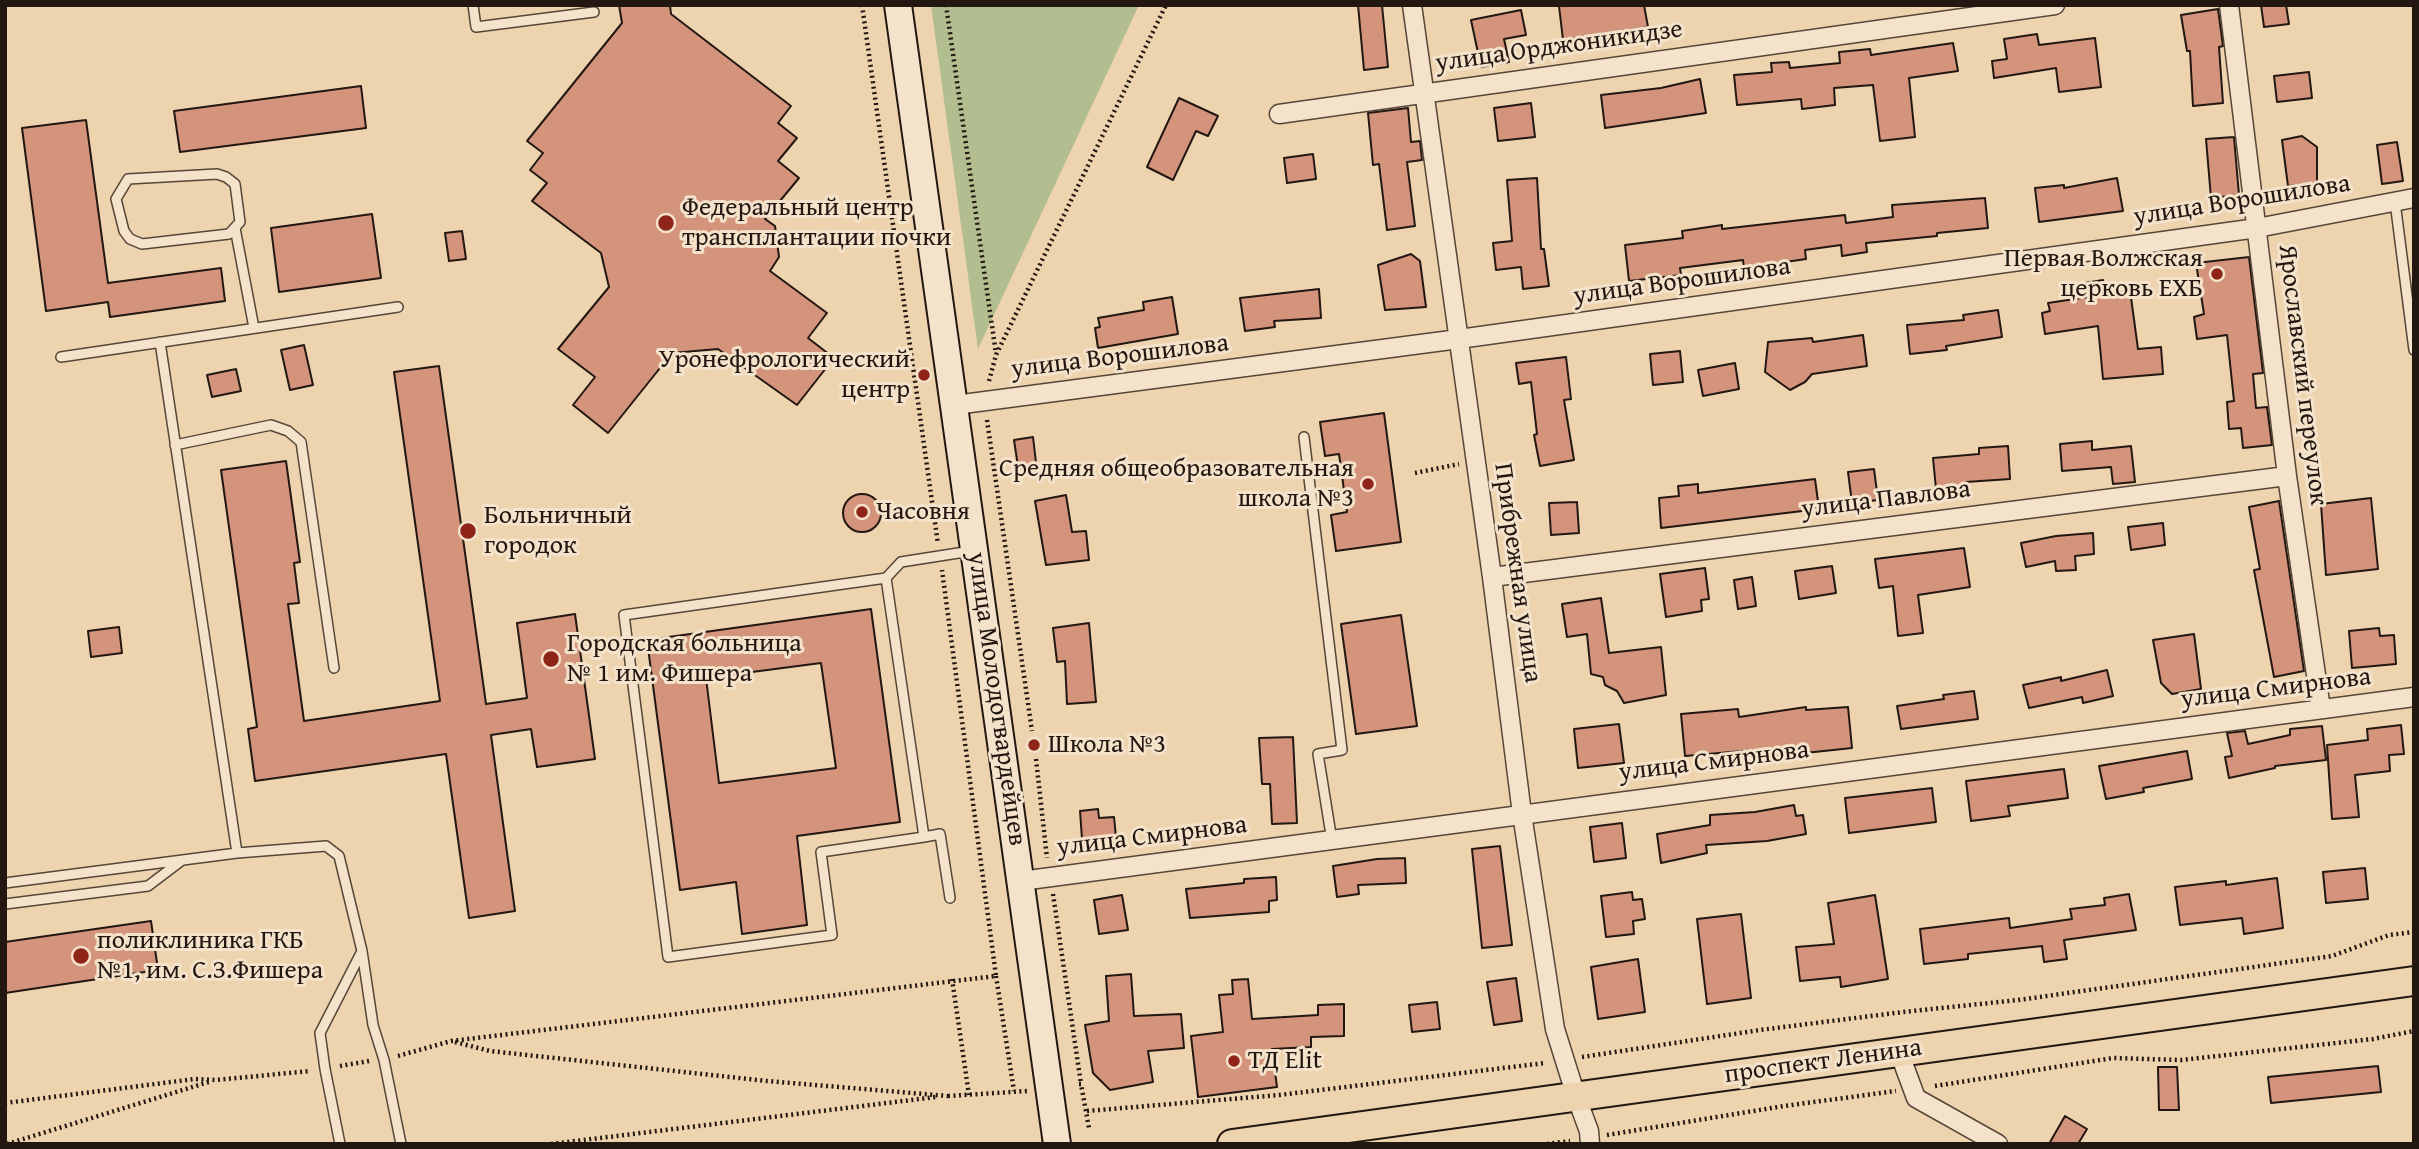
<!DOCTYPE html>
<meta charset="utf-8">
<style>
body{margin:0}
#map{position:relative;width:2419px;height:1149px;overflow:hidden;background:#eed3af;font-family:"Gentium Book Plus",serif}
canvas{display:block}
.frame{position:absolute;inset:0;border:7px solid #221711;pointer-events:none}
</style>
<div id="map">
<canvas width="2419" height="1149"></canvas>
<div class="frame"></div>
</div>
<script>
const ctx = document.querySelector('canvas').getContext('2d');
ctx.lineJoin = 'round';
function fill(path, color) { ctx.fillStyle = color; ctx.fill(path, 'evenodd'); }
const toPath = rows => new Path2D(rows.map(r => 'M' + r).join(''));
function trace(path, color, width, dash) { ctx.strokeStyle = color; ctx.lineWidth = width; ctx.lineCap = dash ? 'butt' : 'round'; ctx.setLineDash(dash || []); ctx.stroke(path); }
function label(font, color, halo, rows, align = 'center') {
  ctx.font = font + ' "Gentium Book Plus",serif'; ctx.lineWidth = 6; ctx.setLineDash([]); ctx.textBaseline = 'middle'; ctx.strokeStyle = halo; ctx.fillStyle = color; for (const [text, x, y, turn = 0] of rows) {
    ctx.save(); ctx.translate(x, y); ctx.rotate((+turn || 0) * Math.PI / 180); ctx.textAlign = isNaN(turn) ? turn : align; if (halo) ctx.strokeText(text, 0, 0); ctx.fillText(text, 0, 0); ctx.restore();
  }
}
const green = toPath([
 [931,5,1139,5,978,349]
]);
const building = toPath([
 [619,5,670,5,671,14,791,106,778,123,797,138,778,161,799,178,765,219,775,226,779,257,770,271,827,313,808,338,834,358,797,405,718,349,672,353,608,433,573,405,595,377,558,349,609,287,601,253,532,201,547,183,530,170,543,153,527,141,622,23,619,5],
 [1358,5,1382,5,1388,67,1364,70,1358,5],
 [1571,5,1644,5,1648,27,1563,40,1559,6,1571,5],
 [2261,5,2286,5,2289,24,2264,27,2261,5],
 [2218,9,2223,46,2219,47,2223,103,2193,106,2190,51,2187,51,2181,15,2218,9],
 [1521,10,1526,35,1504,39,1509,62,1481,67,1471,20,1521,10],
 [2037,34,2039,45,2095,38,2101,87,2059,92,2056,68,1994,78,1992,61,2007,59,2004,39,2037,34],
 [1953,43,1958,71,1909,78,1915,137,1880,141,1873,85,1834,88,1835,105,1802,109,1801,99,1737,105,1734,75,1772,72,1771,63,1789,62,1790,68,1840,63,1839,52,1870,49,1871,55,1953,43],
 [2309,72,2312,98,2277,102,2274,76,2309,72],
 [1700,79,1706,113,1605,128,1601,95,1661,88,1700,79],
 [361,86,366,128,180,152,174,111,361,86],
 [1179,98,1218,116,1208,136,1196,131,1173,180,1147,167,1179,98],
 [1531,103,1535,137,1498,141,1494,108,1531,103],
 [1408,108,1411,142,1420,141,1422,160,1407,162,1415,226,1387,230,1379,164,1373,165,1368,113,1408,108],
 [86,120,108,283,221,268,225,301,110,317,108,302,46,311,22,128,86,120],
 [2302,136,2317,147,2317,183,2288,186,2282,140,2302,136],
 [2234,137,2239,195,2211,198,2206,139,2234,137],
 [2397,142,2403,181,2382,184,2377,145,2397,142],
 [1313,154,1316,179,1287,183,1284,158,1313,154],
 [1537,178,1541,249,1544,249,1549,286,1523,289,1521,267,1496,270,1493,243,1512,241,1507,180,1537,178],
 [2117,178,2123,211,2039,222,2035,188,2064,185,2064,188,2117,178],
 [1985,198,1988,228,1937,233,1937,236,1866,243,1867,252,1842,256,1841,245,1805,250,1806,259,1744,268,1743,260,1680,268,1681,275,1629,281,1625,245,1683,238,1682,231,1722,225,1722,229,1845,215,1846,223,1893,217,1892,205,1985,198],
 [372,214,381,278,279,292,271,228,372,214],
 [462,231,466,259,449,261,445,233,462,231],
 [1411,254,1420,261,1426,307,1385,310,1378,265,1411,254],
 [2249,257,2263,373,2253,374,2256,408,2267,407,2272,445,2243,448,2241,428,2229,429,2227,402,2234,401,2227,335,2197,339,2194,317,2204,314,2196,263,2249,257],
 [2103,280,2105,294,2130,290,2138,349,2161,347,2163,374,2103,379,2098,326,2045,334,2042,313,2050,311,2048,303,2088,297,2085,283,2103,280],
 [1319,289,1321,318,1274,321,1275,327,1245,331,1240,298,1319,289],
 [1172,297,1178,334,1098,348,1095,328,1100,327,1098,318,1144,310,1143,302,1172,297],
 [1998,310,2002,337,1946,346,1947,350,1910,354,1907,325,1964,320,1963,315,1998,310],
 [1863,335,1867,366,1812,374,1805,382,1790,390,1765,372,1768,342,1812,338,1813,342,1863,335],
 [304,345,313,385,290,390,281,350,304,345],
 [1680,351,1683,382,1653,385,1650,354,1680,351],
 [1566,357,1571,399,1564,400,1574,460,1540,466,1534,435,1537,434,1531,382,1519,384,1516,363,1566,357],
 [1735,363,1739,389,1703,396,1698,370,1735,363],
 [439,366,486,704,527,698,517,623,575,614,595,759,537,767,531,729,491,735,515,911,469,918,446,754,255,781,248,729,257,727,221,470,286,461,300,562,294,563,299,603,288,604,304,721,440,701,394,372,439,366],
 [236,369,241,391,212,397,207,375,236,369],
 [1384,413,1401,542,1336,551,1331,515,1347,512,1339,454,1325,456,1320,422,1384,413],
 [1033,437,1037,471,1019,473,1014,440,1033,437],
 [2092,441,2092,450,2131,446,2135,482,2113,484,2111,467,2062,471,2060,444,2092,441],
 [2008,446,2010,479,1966,482,1966,486,1936,489,1933,458,1979,454,1979,448,2008,446],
 [1874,469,1878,500,1852,503,1848,472,1874,469],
 [1815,479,1819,509,1661,528,1659,498,1679,496,1678,486,1698,484,1698,493,1815,479],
 '843 513a19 19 0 1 1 38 0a19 19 0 1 1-38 0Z',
 [1066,495,1072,532,1086,531,1089,560,1046,565,1035,501,1066,495],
 [2371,498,2378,569,2326,575,2321,504,2371,498],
 [2279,501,2304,671,2274,677,2254,570,2260,569,2249,507,2279,501],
 [1577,502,1579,533,1551,535,1549,503,1577,502],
 [2163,523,2165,545,2131,550,2128,527,2163,523],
 [2093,533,2094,554,2075,556,2076,570,2056,571,2055,561,2026,567,2021,543,2056,536,2093,533],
 [1964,548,1970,587,1918,595,1923,633,1898,636,1893,586,1879,588,1875,559,1964,548],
 [1832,566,1836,593,1799,599,1795,571,1832,566],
 [1705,568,1709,599,1701,600,1702,611,1666,617,1660,574,1705,568],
 [1752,577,1756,606,1738,609,1734,580,1752,577],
 [1601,598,1609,653,1661,647,1666,695,1624,703,1617,691,1605,685,1603,677,1591,674,1587,634,1567,637,1562,604,1601,598],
 [871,609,900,822,797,836,807,925,742,934,736,882,680,890,647,640,871,609],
 [821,663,836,768,719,783,706,678,821,663],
 [1401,615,1417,726,1356,734,1341,624,1401,615],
 [1089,623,1096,702,1067,704,1065,661,1057,662,1053,628,1089,623],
 [119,627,122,653,91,657,88,631,119,627],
 [2379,628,2380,636,2394,635,2396,664,2352,668,2349,631,2379,628],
 [2194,634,2201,689,2172,694,2161,683,2153,640,2194,634],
 [2107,670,2113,696,2083,703,2082,697,2029,708,2023,685,2061,677,2061,681,2107,670],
 [1974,691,1978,719,1901,729,1897,706,1944,699,1943,695,1974,691],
 [1806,707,1806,710,1848,707,1852,748,1767,757,1766,749,1685,756,1681,714,1738,709,1739,717,1806,707],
 [1619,724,1624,763,1578,768,1574,729,1619,724],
 [2401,725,2404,754,2389,755,2390,771,2355,775,2359,817,2332,819,2327,745,2368,740,2367,729,2401,725],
 [2322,726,2326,760,2275,766,2275,768,2229,778,2225,757,2232,756,2227,733,2245,731,2248,744,2290,735,2290,729,2322,726],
 [1293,737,1297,823,1272,824,1270,784,1262,784,1259,738,1293,737],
 [2187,751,2192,779,2143,788,2144,792,2106,799,2099,766,2187,751],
 [2064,769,2068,798,2008,806,2010,816,1971,821,1966,781,2064,769],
 [1932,788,1936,822,1849,833,1845,798,1932,788],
 [1794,805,1796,816,1803,815,1806,834,1767,841,1706,845,1707,853,1661,863,1657,834,1710,825,1710,815,1755,812,1794,805],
 [1098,809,1099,818,1114,817,1116,837,1082,839,1080,811,1098,809],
 [1622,823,1626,858,1594,862,1590,827,1622,823],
 [1500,846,1512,945,1482,948,1472,849,1500,846],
 [1405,858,1406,883,1358,885,1359,894,1337,897,1333,866,1377,859,1405,858],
 [2365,868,2368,899,2326,903,2323,872,2365,868],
 [1276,877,1277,900,1269,901,1269,912,1190,918,1186,889,1244,883,1244,879,1276,877],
 [2277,878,2283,928,2244,934,2242,918,2180,925,2175,887,2226,881,2226,885,2277,878],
 [1632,892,1633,900,1642,899,1645,919,1633,921,1634,934,1606,937,1601,896,1632,892],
 [2129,894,2136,930,2064,940,2067,959,2044,962,2042,946,1968,954,1968,959,1924,964,1920,929,2009,918,2010,928,2065,920,2072,919,2070,909,2105,905,2104,898,2129,894],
 [1122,895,1128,930,1099,934,1094,900,1122,895],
 [1875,895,1888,979,1841,987,1840,977,1800,981,1796,947,1834,944,1828,903,1875,895],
 [1741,914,1751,998,1707,1004,1697,919,1741,914],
 [151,921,158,970,5,993,5,942,151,921],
 [1638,959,1645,1012,1598,1019,1591,967,1638,959],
 [1131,974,1134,1016,1181,1014,1184,1048,1148,1051,1153,1082,1110,1090,1093,1073,1085,1025,1109,1021,1106,976,1131,974],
 [1516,978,1522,1021,1494,1025,1487,982,1516,978],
 [1248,979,1252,1019,1318,1015,1318,1005,1344,1004,1344,1036,1311,1037,1311,1047,1272,1049,1277,1087,1198,1097,1191,1036,1223,1032,1219,995,1233,994,1232,980,1248,979],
 [1437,1002,1440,1029,1412,1032,1409,1005,1437,1002],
 [2378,1066,2381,1092,2271,1103,2268,1077,2378,1066],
 [2158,1067,2177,1067,2179,1110,2159,1110,2158,1067],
 [2065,1116,2087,1129,2078,1144,2049,1144,2065,1116]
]);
const path = toPath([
 [862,5,938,544],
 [946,5,996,354],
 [989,381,996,355,1166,5],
 [987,420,1032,731],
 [1415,473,1459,464],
 [1036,759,1047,858],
 [1053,894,1081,1084],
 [996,976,1014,1091],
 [952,979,969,1095],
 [455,1042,490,1051,767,1081,948,1096],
 [398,1056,451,1041,996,976,942,570],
 [1582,1057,1760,1030,1903,1012,2018,1000,2332,956,2389,935,2414,932],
 [340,1066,369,1061],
 [1079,1084,1081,1084,1089,1128],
 [1935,1086,2113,1058,2181,1060,2373,1039,2414,1031],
 [948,1096,1027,1091],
 [5,1103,195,1079,216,1080,310,1071],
 [1087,1111,1279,1095,1545,1063],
 [1607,1135,1784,1106,1896,1091],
 [7,1144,212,1081],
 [551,1144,936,1097],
 [1547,1144,1570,1141]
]);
const lane = toPath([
 [473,5,476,27,594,12],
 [217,174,226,177,235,184,240,222,229,234,142,244,130,239,124,231,116,199,128,179,217,174],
 [2395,202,2414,350],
 [235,228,254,328],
 [160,342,237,853],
 [61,357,398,307],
 [1304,437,1342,750,1318,754,1332,841],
 [175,445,271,425,288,431,301,442,334,668],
 [886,578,924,837,940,834,950,898],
 [924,837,821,852,832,935,668,957,624,615,886,578,901,562,971,551],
 [5,883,237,853,326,846,339,856,362,951,373,1025,384,1060,401,1144],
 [5,904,148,886,181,861],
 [340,1144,325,1069,320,1033,361,953]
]);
const street = toPath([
 [1412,5,1492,577,1522,814,1555,1029,1576,1096,1589,1131,1590,1144],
 [2229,5,2287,476,2321,709],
 [1279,114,2055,5],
 [955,405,1459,339,2257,228,2414,198],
 [1492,577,2287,476],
 [1021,881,2414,697],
 [1899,1052,1916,1098,1998,1144]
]);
const secondary = toPath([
 [898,5,1057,1144]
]);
const primary = toPath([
 [1232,1144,2414,981]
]);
const markers = [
 [666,223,9,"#8f2418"],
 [2217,274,7,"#8f2418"],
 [924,375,7,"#8f2418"],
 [1368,484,7,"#8f2418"],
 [862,512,7,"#8f2418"],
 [468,531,9,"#8f2418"],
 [551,659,9,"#8f2418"],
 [1034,745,7,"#8f2418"],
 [81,956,9,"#8f2418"],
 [1234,1061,7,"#8f2418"]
];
const streetNames = [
 ["улица Орджоникидзе",1559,47,-8],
 ["улица Ворошилова",2242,201,-9],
 ["улица Ворошилова",1682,282,-8],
 ["улица Ворошилова",1120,357,-7],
 ["Ярославский переулок",2302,375,83],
 ["улица Павлова",1886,500,-7],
 ["Прибрежная улица",1517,573,82],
 ["улица Смирнова",2276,689,-7],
 ["улица Молодогвардейцев",996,699,82],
 ["улица Смирнова",1714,762,-7],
 ["улица Смирнова",1152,837,-7],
 ["проспект Ленина",1823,1062,-8]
];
const poiNames = [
 ["Федеральный центр",682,208],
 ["трансплантации почки",682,238],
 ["Первая Волжская",2203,259,"right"],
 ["церковь ЕХБ",2203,289,"right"],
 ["Уронефрологический",910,360,"right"],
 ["центр",910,390,"right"],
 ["Средняя общеобразовательная",1354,469,"right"],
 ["школа №3",1354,499,"right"],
 ["Часовня",876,512],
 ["Больничный",484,516],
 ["городок",484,546],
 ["Городская больница",567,644],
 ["№ 1 им. Фишера",567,674],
 ["Школа №3",1048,745],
 ["поликлиника ГКБ",97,941],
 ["№1, им. С.З.Фишера",97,971],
 ["ТД Elit",1248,1061]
];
fill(green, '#b2be90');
fill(building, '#d3947b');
trace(building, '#221711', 2);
trace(lane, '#554638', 12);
trace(street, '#554638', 21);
trace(secondary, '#221711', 30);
trace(primary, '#221711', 32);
trace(path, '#221711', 4.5, [2, 3.5]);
trace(lane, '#f4e2cb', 9);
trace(street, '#f4e2cb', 18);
trace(secondary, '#f4e2cb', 26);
trace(primary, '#eed3af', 28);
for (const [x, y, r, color] of markers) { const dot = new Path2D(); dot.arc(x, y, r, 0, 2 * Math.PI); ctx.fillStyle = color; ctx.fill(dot); trace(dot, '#f4e2cb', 2.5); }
label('26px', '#221711', '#f4e2cb', streetNames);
label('26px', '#221711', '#f4e2cb', poiNames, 'left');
</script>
